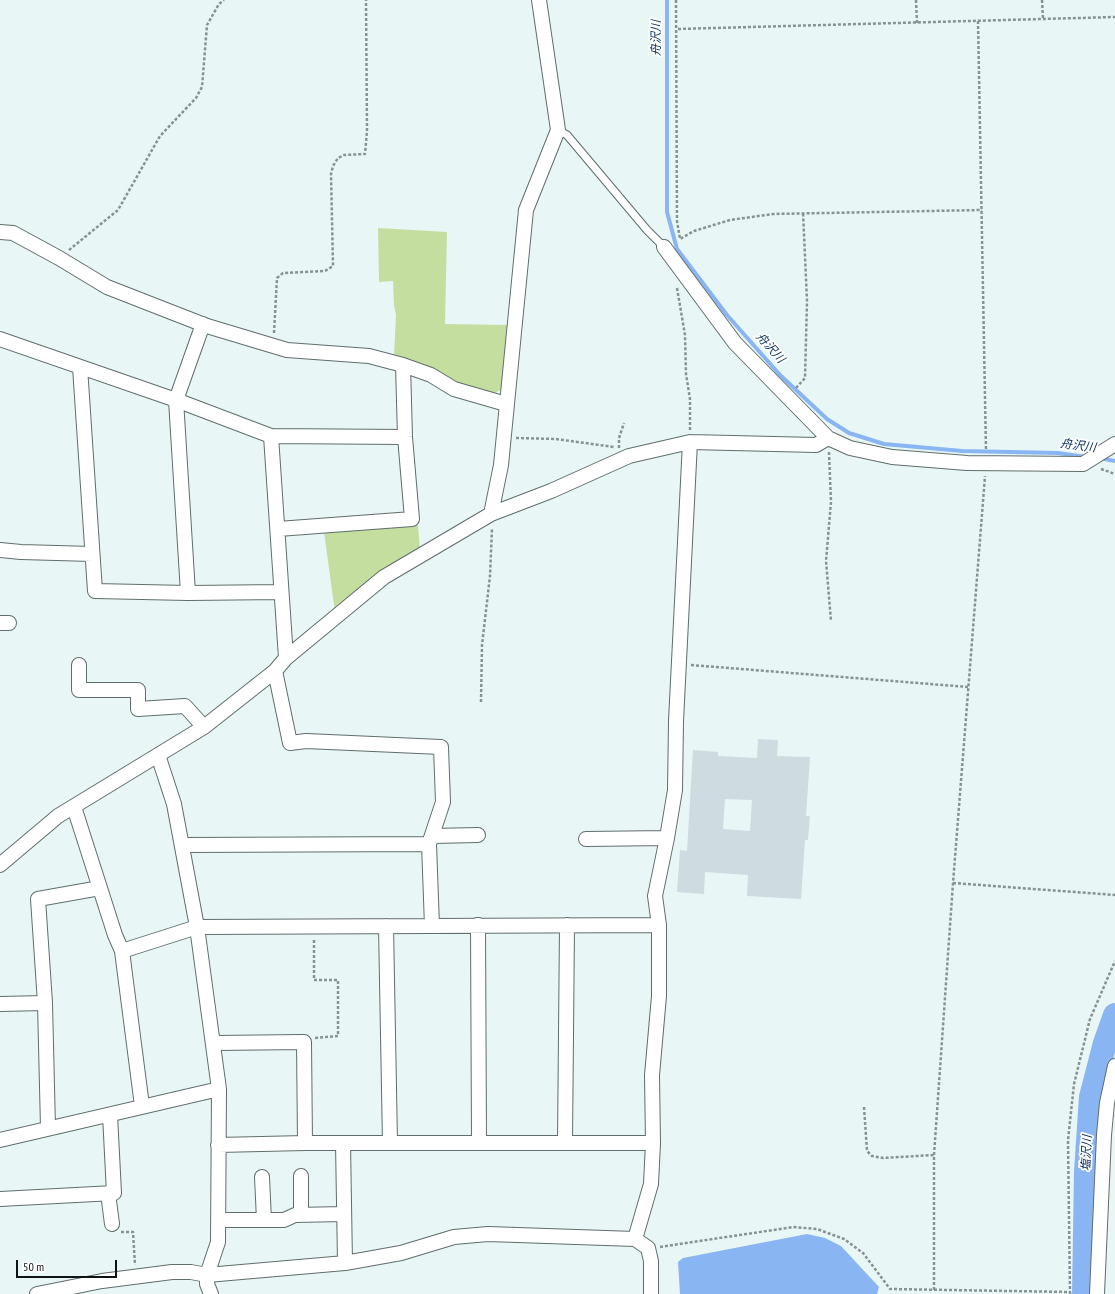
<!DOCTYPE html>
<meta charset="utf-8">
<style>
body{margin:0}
#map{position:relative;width:1115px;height:1294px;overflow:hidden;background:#e8f7f5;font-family:"PT Sans Narrow",sans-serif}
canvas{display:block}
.scale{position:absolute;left:16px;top:1260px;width:101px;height:18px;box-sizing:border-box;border:2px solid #0e1313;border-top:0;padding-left:5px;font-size:12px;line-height:14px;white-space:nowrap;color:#0e1313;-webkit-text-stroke:3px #fff;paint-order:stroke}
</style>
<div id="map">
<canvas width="1115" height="1294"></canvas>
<div class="scale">50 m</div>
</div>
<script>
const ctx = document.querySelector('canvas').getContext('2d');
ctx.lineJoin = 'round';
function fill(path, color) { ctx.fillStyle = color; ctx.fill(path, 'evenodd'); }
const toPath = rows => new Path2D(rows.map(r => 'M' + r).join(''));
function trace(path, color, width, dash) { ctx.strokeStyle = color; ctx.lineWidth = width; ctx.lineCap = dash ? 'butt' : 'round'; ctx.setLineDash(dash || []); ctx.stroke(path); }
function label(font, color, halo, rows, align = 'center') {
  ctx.font = font + ' "PT Sans Narrow","Noto Sans JP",sans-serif'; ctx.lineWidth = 3.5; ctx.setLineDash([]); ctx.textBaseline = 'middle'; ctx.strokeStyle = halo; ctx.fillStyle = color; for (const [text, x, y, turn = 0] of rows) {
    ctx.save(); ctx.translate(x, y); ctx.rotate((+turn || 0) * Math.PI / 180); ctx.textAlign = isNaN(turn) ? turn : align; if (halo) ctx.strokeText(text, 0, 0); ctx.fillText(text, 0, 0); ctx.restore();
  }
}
const green = toPath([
 [378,228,447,232,445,324,509,325,502,389,493,394,459,384,394,356,396,315,394,305,393,281,379,282],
 [418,525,420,551,335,612,324,532]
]);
const water = toPath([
 [807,1234,825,1238,841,1246,879,1287,877,1294,680,1294,678,1262,683,1258]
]);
const stream = toPath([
 [667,0,667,212,677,249,727,315,780,375,827,419,849,433,884,444,962,451,1058,453,1086,457],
 [1099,458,1115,461]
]);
const river = toPath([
 [1084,1294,1086,1171,1091,1097,1105,1043,1115,1015]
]);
const building = toPath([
 [758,739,778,740,777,756,810,757,806,816,810,816,808,840,805,840,801,899,747,896,748,875,705,872,704,894,677,892,680,850,687,851,693,750,718,752,718,756,757,758],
 [725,799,752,800,750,831,723,829]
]);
const path = toPath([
 [676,0,677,221,680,239,694,231,730,220,773,214,982,210],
 [916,0,917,23],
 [1042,0,1043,18],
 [978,21,986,451],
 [678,29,1115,17],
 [69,250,118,210,160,136,196,98,202,87,207,25,219,4,224,0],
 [677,288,685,335,686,374,690,399,690,430],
 [274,333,277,278,283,273,325,271,333,266,331,174,333,166,338,158,344,155,365,154,367,131,366,0],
 [796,388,805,378,807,301,803,212],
 [516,438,556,439,614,447],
 [619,448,619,438,624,423],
 [829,452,831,502,826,561,831,621],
 [1101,469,1115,474],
 [691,665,968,687],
 [481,702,482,645,490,576,492,529],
 [953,883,1115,895],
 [314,940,314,980,338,980,338,1036,315,1038],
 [864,1107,867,1151,872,1156,883,1158,934,1155],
 [121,1232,133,1232,135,1265],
 [660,1247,793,1227,817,1229,844,1239,863,1253,890,1289,1070,1292],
 [934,1290,934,1155,953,883,985,476],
 [1070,1294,1068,1140,1074,1084,1090,1019,1115,961]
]);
const lane = toPath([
 [558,130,567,135,647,230,664,247]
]);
const street = toPath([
 [0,232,13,233,59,258,107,287,207,326,287,350,369,356,403,365,431,375,454,389,506,404],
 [664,247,735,343,828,438,850,448,892,457,967,463,1083,464,1115,444],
 [0,339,176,400,271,436,405,437],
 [80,367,95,591,188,593,281,592],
 [271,436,286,658],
 [491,514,501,465,526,210,558,130,539,0],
 [278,529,412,519,405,437,403,365],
 [0,550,21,552,92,554],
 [188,593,176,400,203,324],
 [0,623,9,623],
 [79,665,79,690,138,690,138,709,185,706,204,727],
 [275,671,290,743,306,741,441,747,443,802,429,844],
 [158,755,174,804,197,927,219,1089,218,1242,207,1275,207,1284,211,1294],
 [74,807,115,935,122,951,142,1106],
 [432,836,478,835],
 [586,839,667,838],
 [182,845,429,844,432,926],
 [0,865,58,816,204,727,275,671,286,658,384,577,491,514,551,491,629,456,690,442,816,445,828,438],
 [478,925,479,1142],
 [386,926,390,1143],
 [122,951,197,927,659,925],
 [0,1004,45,1003],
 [214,1043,304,1042,305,1143],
 [48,1128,45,1003,38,899,100,888],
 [0,1140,219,1089],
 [565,1142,567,925],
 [343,1143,345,1263],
 [218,1145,305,1143,653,1143],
 [262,1177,264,1220],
 [108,1193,112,1224],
 [0,1199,114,1193,110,1115],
 [301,1215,301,1176],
 [218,1220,284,1220,295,1215,344,1214],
 [635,1239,651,1184,653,1143,652,1075,659,996,659,925,655,896,667,838,675,790,676,721,690,442],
 [37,1294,102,1281,172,1272,191,1272,207,1275,345,1263,401,1253,454,1237,488,1234,635,1239,648,1248,651,1261,651,1294],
 [1097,1294,1104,1135,1107,1103,1115,1066]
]);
const waterNames = [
 ["舟沢川",657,38,-90],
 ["舟沢川",770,348,48],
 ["舟沢川",1078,446,7],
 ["塩沢川",1087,1153,-87]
];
fill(green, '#c4dea0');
fill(water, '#89b5f2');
trace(stream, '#89b5f2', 4);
trace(river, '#89b5f2', 24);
fill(building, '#cedbe0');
trace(lane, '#606d6c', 9);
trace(street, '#606d6c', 16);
trace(path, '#879291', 2.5, [3, 2]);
trace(lane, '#fff', 7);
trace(street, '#fff', 14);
label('italic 12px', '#072e5c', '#fff', waterNames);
</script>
